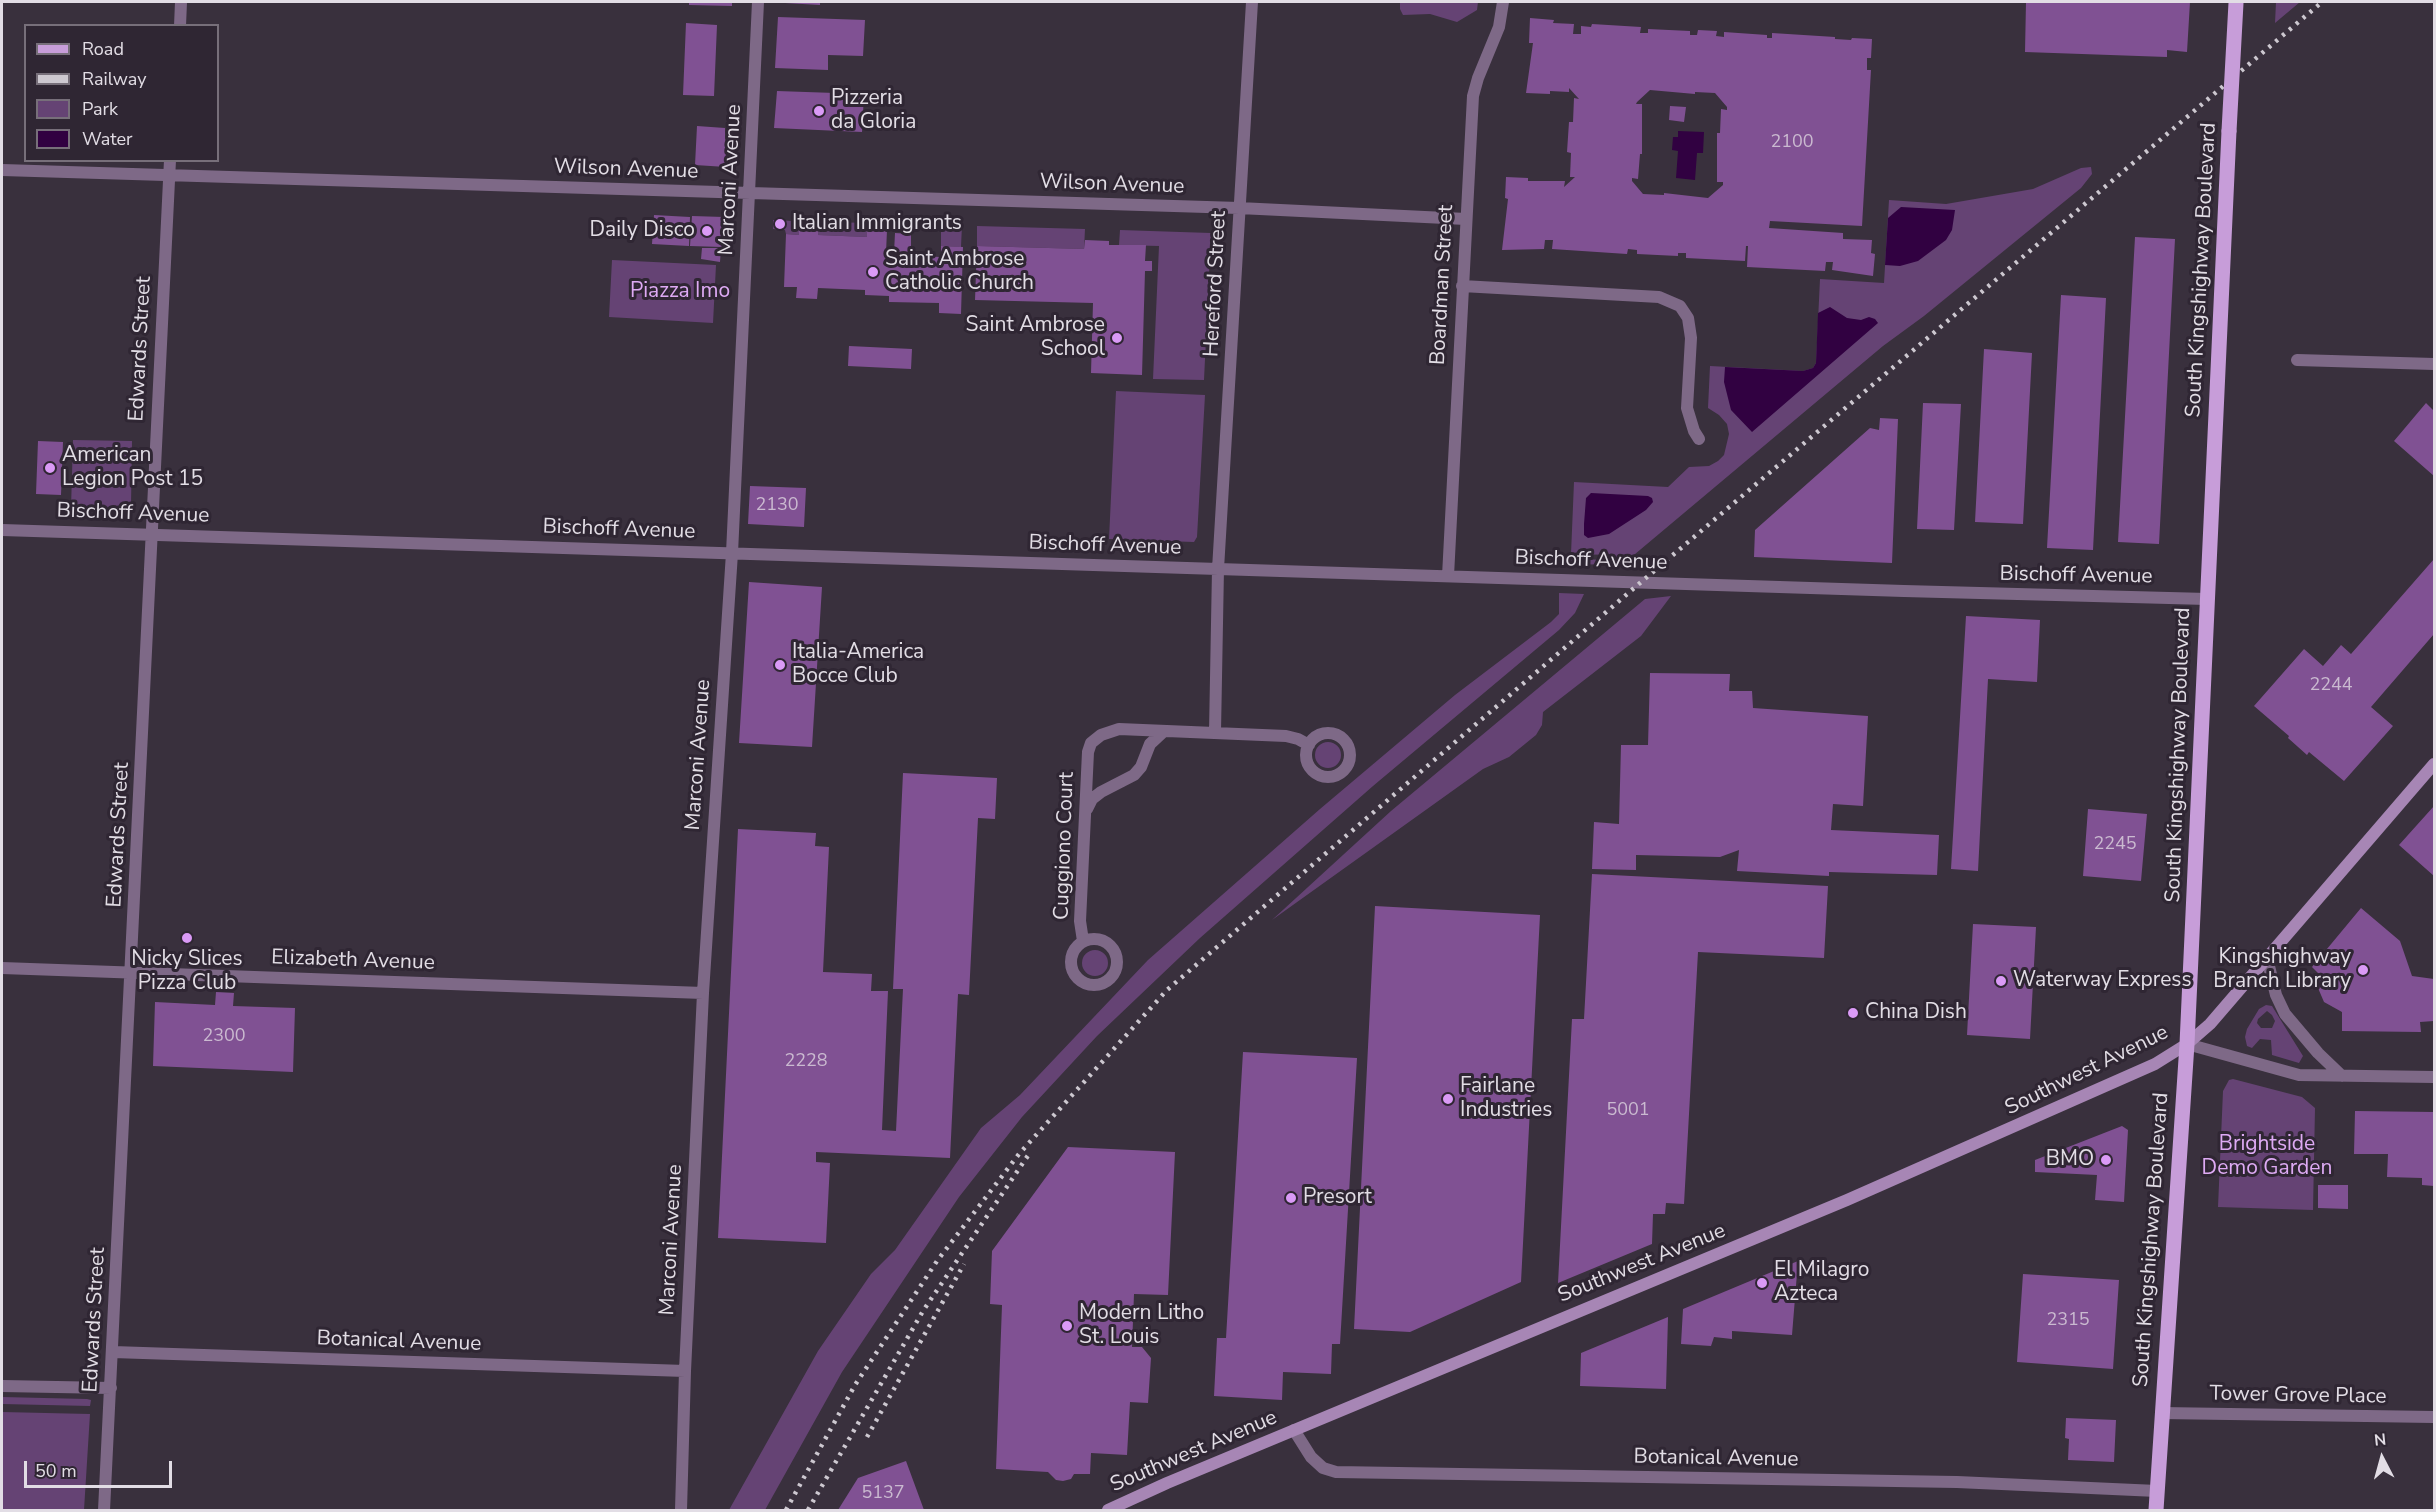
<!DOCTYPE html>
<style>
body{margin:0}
#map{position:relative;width:2436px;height:1512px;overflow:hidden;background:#39303d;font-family:"Nunito Sans",sans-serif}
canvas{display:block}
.frame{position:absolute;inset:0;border:3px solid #e2dde5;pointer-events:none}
.legend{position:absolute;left:24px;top:24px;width:195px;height:138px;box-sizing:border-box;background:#2f2633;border:2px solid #776f7a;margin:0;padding:8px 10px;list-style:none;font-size:18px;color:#e2dde5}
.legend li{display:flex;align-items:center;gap:12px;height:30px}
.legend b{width:30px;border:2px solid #776f7a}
.north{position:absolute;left:2352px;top:1428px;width:60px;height:60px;-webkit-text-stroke:4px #2f2633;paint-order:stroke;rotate:354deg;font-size:16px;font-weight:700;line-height:24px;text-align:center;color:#e2dde5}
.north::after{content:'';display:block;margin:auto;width:21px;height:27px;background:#e2dde5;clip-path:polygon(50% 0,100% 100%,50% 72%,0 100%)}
.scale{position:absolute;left:24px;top:1461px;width:148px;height:27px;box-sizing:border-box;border:3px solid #e2dde5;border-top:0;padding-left:8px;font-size:18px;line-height:21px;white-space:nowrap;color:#e2dde5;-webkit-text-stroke:4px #2f2633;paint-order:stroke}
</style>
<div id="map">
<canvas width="2436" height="1512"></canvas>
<div class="frame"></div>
<ul class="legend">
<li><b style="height:8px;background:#c79dd9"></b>Road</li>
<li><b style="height:8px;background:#cdc8d0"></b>Railway</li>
<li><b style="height:16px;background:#654374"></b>Park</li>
<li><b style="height:16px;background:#310141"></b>Water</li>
</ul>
<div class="north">N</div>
<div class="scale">50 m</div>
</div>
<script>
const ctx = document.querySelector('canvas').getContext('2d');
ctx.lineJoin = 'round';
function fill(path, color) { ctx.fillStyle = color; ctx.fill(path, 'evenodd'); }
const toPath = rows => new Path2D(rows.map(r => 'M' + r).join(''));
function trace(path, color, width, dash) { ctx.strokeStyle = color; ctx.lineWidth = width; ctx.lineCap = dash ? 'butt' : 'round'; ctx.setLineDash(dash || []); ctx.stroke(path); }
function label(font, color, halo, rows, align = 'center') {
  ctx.font = font + ' "Nunito Sans",sans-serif'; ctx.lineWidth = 6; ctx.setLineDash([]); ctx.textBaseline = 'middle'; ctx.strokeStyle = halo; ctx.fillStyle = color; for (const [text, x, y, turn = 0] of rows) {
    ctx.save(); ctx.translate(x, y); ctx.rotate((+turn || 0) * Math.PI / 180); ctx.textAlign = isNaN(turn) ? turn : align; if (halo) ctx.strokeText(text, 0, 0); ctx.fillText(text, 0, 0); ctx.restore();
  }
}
const green = toPath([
 [1400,2,1478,2,1477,10,1457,22,1430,14,1403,15,1400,9],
 [2276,2,2300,2,2275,23],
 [2091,167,2092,174,2081,188,1924,316,1883,346,1622,565,1570,564,1571,559,1613,560,1613,555,1571,554,1574,482,1668,487,1689,467,1709,466,1718,461,1724,455,1729,434,1727,424,1719,415,1708,408,1710,366,1803,371,1813,368,1816,363,1820,279,1884,283,1889,200,1946,204,2033,189,2081,168],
 [773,220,793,221,793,224,799,224,799,235,786,234,785,230,773,229],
 [819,222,877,223,877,230,867,237,818,235],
 [941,225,962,225,961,247,941,246],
 [977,226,1085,229,1084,249,977,246],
 [1120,230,1211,233,1204,380,1153,379,1159,246,1119,245],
 [612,260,716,265,713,323,609,317],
 [1116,391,1205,395,1197,537,1194,542,1109,539],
 [73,440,132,441,131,506,127,510,71,508],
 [1559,593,1584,594,1575,613,1559,630,1373,786,1200,938,1097,1036,1022,1117,959,1197,842,1372,765,1510,729,1510,818,1351,871,1274,895,1250,981,1128,1020,1095,1148,960,1320,809,1455,695,1551,622,1559,614],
 [1671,596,1641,636,1543,712,1542,725,1536,735,1509,757,1483,769,1272,920,1391,811,1645,599],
 '1315 755a13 13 0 1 1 26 0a13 13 0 1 1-26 0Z',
 '1082 963a13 13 0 1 1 26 0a13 13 0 1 1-26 0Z',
 [2266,1005,2272,1006,2303,1056,2299,1063,2272,1055,2271,1040,2260,1039,2252,1048,2247,1046,2245,1037,2247,1029,2259,1009],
 [2267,1011,2272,1015,2275,1021,2272,1028,2261,1028,2257,1023,2258,1019],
 [2233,1079,2302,1097,2315,1108,2313,1210,2218,1207,2223,1091,2229,1080],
 [2,1397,87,1399,91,1400,90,1406,2,1404],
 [2,1412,90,1414,84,1510,2,1510]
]);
const water = toPath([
 [1678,131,1704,132,1703,153,1697,153,1695,180,1676,178,1678,151,1672,150,1673,137,1678,137],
 [1901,207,1955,210,1952,230,1946,240,1918,261,1900,266,1885,265,1888,218],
 [1830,307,1847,318,1861,320,1869,317,1875,319,1878,323,1752,432,1731,410,1724,382,1725,367,1803,371,1813,368,1816,363,1818,313],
 [1591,493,1648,496,1652,498,1653,502,1646,510,1609,534,1588,538,1584,535,1584,524,1586,498]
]);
const building = toPath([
 [689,2,732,2,732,6,689,5],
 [785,2,820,2,820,5,785,3],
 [2026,2,2190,2,2187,52,2167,50,2167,57,2025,52],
 [778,17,865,20,863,56,828,55,828,70,775,68],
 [1530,18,1554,20,1553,23,1574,24,1573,34,1581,34,1581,26,1591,27,1592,24,1641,27,1640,33,1648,33,1648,29,1690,31,1690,35,1697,35,1698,30,1717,31,1716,36,1724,37,1724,32,1767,35,1767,38,1772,38,1772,33,1835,37,1835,39,1851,40,1852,38,1872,39,1871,58,1867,58,1867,70,1871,70,1862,226,1770,221,1769,228,1843,233,1843,239,1872,240,1871,253,1875,254,1873,276,1832,270,1833,262,1826,262,1825,271,1747,267,1748,246,1746,246,1745,261,1686,258,1686,253,1678,253,1678,256,1637,254,1637,250,1628,249,1627,254,1552,249,1553,240,1545,240,1544,249,1502,250,1508,199,1505,198,1506,177,1528,178,1528,181,1565,181,1564,187,1575,177,1570,177,1571,153,1567,152,1569,122,1573,122,1574,98,1579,99,1569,88,1569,92,1550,91,1550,94,1526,93,1533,43,1529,43],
 [1650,90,1695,94,1695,92,1715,93,1727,107,1727,110,1721,109,1720,133,1717,133,1717,182,1723,182,1723,185,1708,198,1664,193,1664,195,1643,194,1632,181,1632,178,1638,179,1640,154,1642,154,1642,104,1636,104,1637,102],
 [686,23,717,25,714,96,683,95],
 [777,91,864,94,862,132,774,128],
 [1670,106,1686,107,1684,122,1669,120],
 [697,126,725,128,726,167,695,165],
 [654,215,690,217,689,246,652,244],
 [692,216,724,217,722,247,690,246],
 [799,224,819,225,818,235,867,237,867,229,887,230,886,253,894,253,895,233,911,234,911,252,916,252,916,256,941,257,941,246,963,247,961,314,939,313,939,303,889,302,889,296,865,295,865,290,818,288,817,299,796,298,797,287,784,287,786,234,799,235],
 [2135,237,2175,239,2159,544,2118,542],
 [1085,240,1109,241,1109,245,1146,245,1145,261,1152,261,1152,271,1145,271,1142,375,1091,373,1093,303,975,300,977,246,1084,249],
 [702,248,721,248,720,262,701,259],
 [2061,295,2106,298,2093,550,2047,548],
 [849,346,912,349,911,369,848,366],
 [1984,349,2032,353,2023,524,1975,522],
 [1923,403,1961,404,1954,530,1917,529],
 [2426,403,2434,411,2434,476,2394,441],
 [1880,418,1898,419,1892,563,1754,557,1755,530,1870,428,1879,430],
 [38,441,63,442,61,495,36,494],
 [750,486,806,488,804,527,748,524],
 [2434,559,2434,634,2371,707,2393,726,2344,781,2309,752,2307,755,2288,738,2289,736,2254,706,2304,649,2323,666,2341,645,2351,654],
 [749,582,822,587,812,747,739,743],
 [1966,616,2040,620,2037,682,1988,679,1978,871,1951,869],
 [1650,673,1730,674,1729,691,1752,691,1753,708,1868,716,1863,806,1833,804,1831,830,1939,835,1937,875,1829,872,1829,876,1737,871,1739,850,1720,857,1636,855,1636,870,1592,869,1594,822,1619,824,1621,745,1648,745],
 [903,773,997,778,995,819,978,818,969,995,958,994,950,1158,816,1152,816,1162,830,1163,826,1243,718,1238,738,829,816,833,815,846,829,847,823,972,872,974,871,991,888,991,882,1130,896,1131,903,989,893,989],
 [2434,806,2434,876,2399,845],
 [2088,809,2147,814,2141,881,2083,876],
 [1592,874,1828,886,1824,958,1698,952,1684,1204,1666,1203,1665,1214,1653,1214,1652,1244,1558,1283,1572,1019,1584,1019],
 [1375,906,1540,915,1521,1282,1410,1332,1354,1329],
 [2361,908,2400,941,2412,976,2434,979,2434,1021,2420,1022,2421,1032,2342,1031,2342,1012,2324,1002,2318,988,2318,973,2312,967],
 [1973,924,2036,927,2030,1039,1967,1035],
 [216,992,234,993,233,1006,295,1008,293,1072,153,1066,155,1002,215,1005],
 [1243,1052,1357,1058,1340,1344,1332,1344,1331,1374,1283,1372,1282,1400,1214,1396,1217,1338,1226,1338],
 [2355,1111,2434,1112,2434,1186,2422,1185,2422,1178,2387,1177,2388,1154,2354,1154],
 [2122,1126,2128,1130,2124,1202,2095,1200,2097,1175,2035,1172,2035,1160],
 [1068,1147,1175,1152,1168,1295,1134,1294,1132,1347,1142,1347,1151,1358,1148,1403,1130,1402,1127,1455,1091,1453,1090,1474,1074,1474,1071,1479,1063,1481,1056,1480,1048,1472,996,1469,1002,1305,990,1304,992,1251],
 [2318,1185,2348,1185,2348,1209,2318,1208],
 [1798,1261,1792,1335,1732,1331,1732,1339,1714,1337,1711,1346,1681,1344,1683,1309],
 [2023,1274,2119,1280,2113,1369,2017,1362],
 [1668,1317,1666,1389,1580,1386,1581,1353],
 [2066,1418,2116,1420,2114,1462,2068,1460,2069,1439,2065,1438],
 [906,1461,924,1510,838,1510,858,1478]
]);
const street = toPath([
 [180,26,181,2],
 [2,170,1239,208,1466,219],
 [1462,286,1659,297,1680,306,1688,318,1691,338,1687,408,1694,431,1699,439],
 [2297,360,2434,364],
 [2,530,1904,591,2207,599],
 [1448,576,1473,96,1478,78,1499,27,1503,2],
 [1215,732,1218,569,1252,2],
 '1306 755a22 22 0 1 1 44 0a22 22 0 1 1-44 0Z',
 [1087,809,1092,799,1101,792,1134,775,1141,767,1150,744,1164,731],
 '1071 962a23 23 0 1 1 46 0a23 23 0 1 1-46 0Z',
 [1083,941,1080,921,1088,752,1091,743,1101,735,1119,729,1286,736,1298,739,1309,745],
 [2267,958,2276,995,2285,1014,2318,1053,2342,1076],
 [2,968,703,993],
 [2187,1044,2299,1075,2434,1077],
 [113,1352,685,1371],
 [2,1386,111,1388],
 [2161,1413,2434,1417],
 [1294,1430,1311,1457,1323,1468,1336,1472,1957,1482,2157,1491],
 [104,1510,170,160],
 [681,1510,685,1371,703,993,732,553,758,2]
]);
const secondary = toPath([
 [1108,1510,1167,1483,1847,1200,2155,1064,2187,1044,2210,1024,2434,764]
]);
const primary = toPath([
 [2156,1510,2187,1044,2229,131]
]);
const rail = toPath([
 [867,1437,964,1264],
 [786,1510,855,1385,937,1261,1019,1154,1167,990,1640,583,2322,2],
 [808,1510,923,1311,1029,1154]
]);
const primaryBridge = toPath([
 [2229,131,2236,3]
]);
const markers = [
 [819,111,6,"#da9af6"],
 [780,224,6,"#da9af6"],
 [707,231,6,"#da9af6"],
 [873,272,6,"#da9af6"],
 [1117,338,6,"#da9af6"],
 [50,468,6,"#da9af6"],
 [780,665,6,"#da9af6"],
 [187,938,6,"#da9af6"],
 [2363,970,6,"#da9af6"],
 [2001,981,6,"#da9af6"],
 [1853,1013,6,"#da9af6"],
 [1448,1099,6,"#da9af6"],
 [2106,1160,6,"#da9af6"],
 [1291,1198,6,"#da9af6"],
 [1762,1283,6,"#da9af6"],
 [1067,1326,6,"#da9af6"]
];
const numberNames = [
 ["2100",1792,143],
 ["2130",777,506],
 ["2244",2331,686],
 ["2245",2115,845],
 ["2300",224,1037],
 ["2228",806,1062],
 ["5001",1628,1111],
 ["2315",2068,1321],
 ["5137",883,1494]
];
const poiNames = [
 ["Pizzeria",831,99],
 ["da Gloria",831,123],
 ["Italian Immigrants",792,224],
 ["Daily Disco",695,231,"right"],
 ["Saint Ambrose",885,260],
 ["Catholic Church",885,284],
 ["Saint Ambrose",1105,326,"right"],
 ["School",1105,350,"right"],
 ["American",62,456],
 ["Legion Post 15",62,480],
 ["Italia-America",792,653],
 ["Bocce Club",792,677],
 ["Kingshighway",2351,958,"right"],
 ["Branch Library",2351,982,"right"],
 ["Nicky Slices",187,960,"center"],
 ["Pizza Club",187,984,"center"],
 ["Waterway Express",2013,981],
 ["China Dish",1865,1013],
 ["Fairlane",1460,1087],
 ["Industries",1460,1111],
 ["BMO",2094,1160,"right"],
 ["Presort",1303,1198],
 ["El Milagro",1774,1271],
 ["Azteca",1774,1295],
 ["Modern Litho",1079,1314],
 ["St. Louis",1079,1338]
];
const streetNames = [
 ["Wilson Avenue",626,170,2],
 ["Marconi Avenue",731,180,-87],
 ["Wilson Avenue",1112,185,2],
 ["South Kingshighway Boulevard",2202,270,-87],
 ["Hereford Street",1216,284,-87],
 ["Boardman Street",1443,285,-87],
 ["Edwards Street",141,349,-87],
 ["Bischoff Avenue",133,514,2],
 ["Bischoff Avenue",619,530,2],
 ["Bischoff Avenue",1105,546,2],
 ["Bischoff Avenue",1591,561,2],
 ["Bischoff Avenue",2076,576,1],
 ["Marconi Avenue",699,755,-86],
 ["South Kingshighway Boulevard",2179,755,-88],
 ["Edwards Street",119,835,-87],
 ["Cuggiono Court",1065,846,-88],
 ["Elizabeth Avenue",353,961,2],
 ["Southwest Avenue",2087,1071,-26],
 ["Marconi Avenue",672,1240,-87],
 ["South Kingshighway Boulevard",2152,1240,-86],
 ["Southwest Avenue",1642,1264,-22],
 ["Edwards Street",95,1320,-87],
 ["Botanical Avenue",399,1342,2],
 ["Tower Grove Place",2298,1396,1],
 ["Southwest Avenue",1194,1452,-23],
 ["Botanical Avenue",1716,1459,1]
];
const parkNames = [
 ["Piazza Imo",680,292],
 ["Brightside",2267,1145],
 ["Demo Garden",2267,1169]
];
fill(green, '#654374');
fill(water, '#310141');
fill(building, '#805193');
trace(street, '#7e6987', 12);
trace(secondary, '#a786b5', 12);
trace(primary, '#c79dd9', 15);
trace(rail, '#cdc8d0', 4.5, [3, 6]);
trace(primaryBridge, '#c79dd9', 15);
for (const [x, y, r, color] of markers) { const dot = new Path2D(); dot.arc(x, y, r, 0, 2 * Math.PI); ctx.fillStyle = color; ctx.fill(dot); trace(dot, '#2f2633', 2); }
label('18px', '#cabad0', null, numberNames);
label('21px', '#e2dde5', '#2f2633', poiNames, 'left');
label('21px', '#e2dde5', '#2f2633', streetNames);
label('21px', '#deaaf4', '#2f2633', parkNames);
</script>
